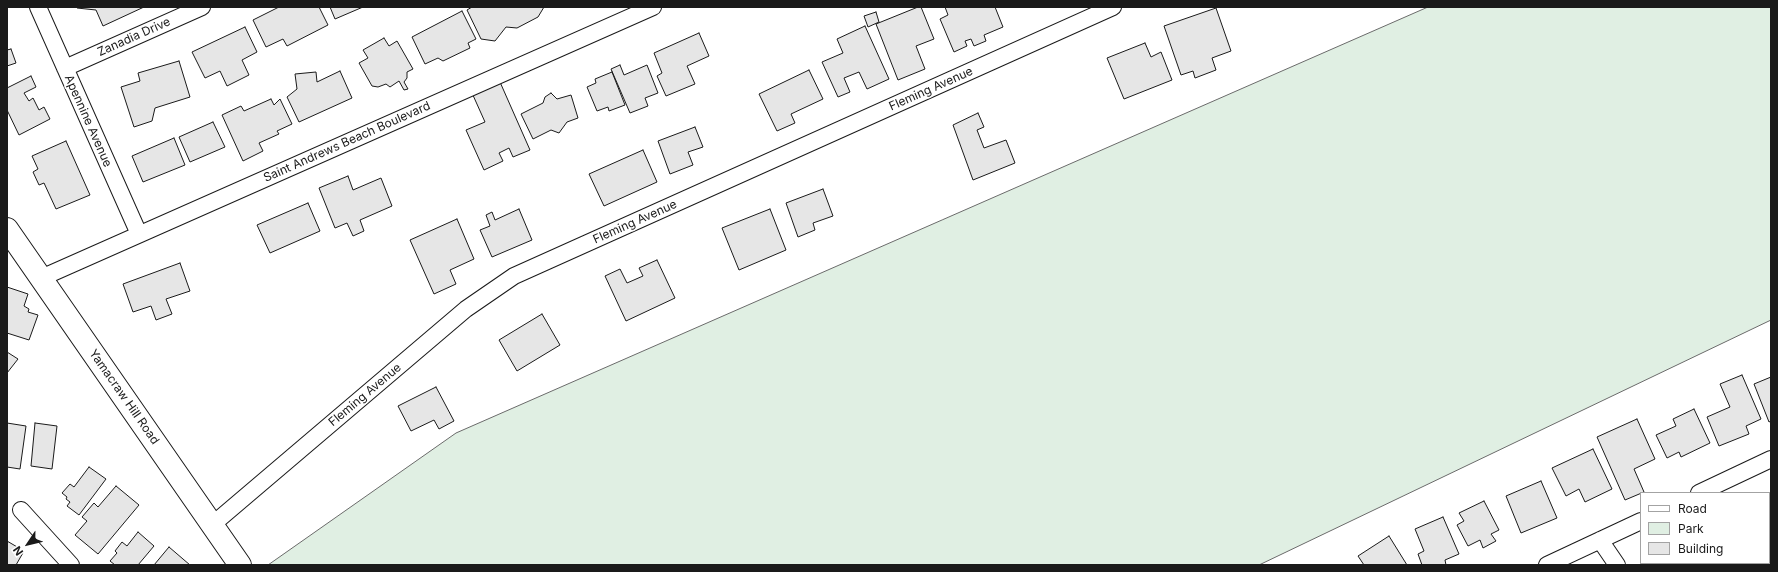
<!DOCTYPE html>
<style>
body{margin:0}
#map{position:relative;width:1778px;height:572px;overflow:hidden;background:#fff;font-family:Inter,sans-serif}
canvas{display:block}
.frame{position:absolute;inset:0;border:8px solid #1a1a1a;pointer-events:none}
.legend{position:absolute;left:1640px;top:492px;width:130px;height:72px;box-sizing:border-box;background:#fff;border:1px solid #a3a3a3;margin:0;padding:5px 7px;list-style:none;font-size:12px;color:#1a1a1a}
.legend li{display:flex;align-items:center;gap:8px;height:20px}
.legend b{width:20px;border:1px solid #a3a3a3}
.north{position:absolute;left:8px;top:524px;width:40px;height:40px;-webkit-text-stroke:3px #fff;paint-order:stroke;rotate:235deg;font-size:11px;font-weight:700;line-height:16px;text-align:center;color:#1a1a1a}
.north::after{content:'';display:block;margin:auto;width:14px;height:18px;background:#1a1a1a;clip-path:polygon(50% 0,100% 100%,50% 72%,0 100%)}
</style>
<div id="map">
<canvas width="1778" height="572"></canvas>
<div class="frame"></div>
<ul class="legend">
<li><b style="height:5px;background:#fff"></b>Road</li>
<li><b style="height:11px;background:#e0efe3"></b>Park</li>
<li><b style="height:11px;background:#e6e6e6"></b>Building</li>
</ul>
<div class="north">N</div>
</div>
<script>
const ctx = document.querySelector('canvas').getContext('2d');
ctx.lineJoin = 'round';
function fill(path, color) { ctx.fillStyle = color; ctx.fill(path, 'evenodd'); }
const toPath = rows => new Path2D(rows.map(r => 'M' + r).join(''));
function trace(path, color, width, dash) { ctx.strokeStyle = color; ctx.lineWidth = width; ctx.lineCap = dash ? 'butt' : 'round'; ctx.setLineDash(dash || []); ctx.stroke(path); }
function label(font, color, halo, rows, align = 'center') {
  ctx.font = font + ' Inter,sans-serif'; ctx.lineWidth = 3; ctx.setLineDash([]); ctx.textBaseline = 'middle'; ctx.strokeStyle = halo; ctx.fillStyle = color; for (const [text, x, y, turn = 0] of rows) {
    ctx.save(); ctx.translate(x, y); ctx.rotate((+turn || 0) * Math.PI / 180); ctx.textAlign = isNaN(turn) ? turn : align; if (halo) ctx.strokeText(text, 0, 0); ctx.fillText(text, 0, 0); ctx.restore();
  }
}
const green = toPath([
 [1428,7,1771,7,1771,320,1259,565,268,565,456,433,1428,7]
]);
const building = toPath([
 [77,7,144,7,103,26,96,10,77,8,77,7],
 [279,7,319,7,328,25,287,46,283,39,266,47,253,20,279,7],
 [330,7,363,7,335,19,330,7],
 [472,7,544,7,538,17,517,28,506,27,495,41,481,39,467,10,472,7],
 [918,7,921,7,934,39,916,46,925,69,898,80,876,24,918,7],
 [945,7,995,7,1003,27,984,35,986,41,974,46,971,39,965,41,967,46,954,52,940,19,948,15,945,7],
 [1216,8,1231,51,1212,58,1216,70,1195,78,1193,71,1181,75,1164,26,1216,8],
 [462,11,476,39,468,43,470,48,443,61,438,58,425,64,412,37,462,11],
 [876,12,879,22,868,27,864,16,876,12],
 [865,26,889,79,867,89,859,72,844,78,850,92,838,97,822,62,843,53,837,39,865,26],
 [245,27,257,52,242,60,249,75,227,86,220,71,205,78,192,52,245,27],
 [699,33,709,56,687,66,695,84,666,96,657,76,662,73,654,53,699,33],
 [384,38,389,46,397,41,413,69,407,72,407,78,404,82,408,89,404,90,399,81,390,87,386,84,378,87,372,86,359,63,368,58,363,50,384,38],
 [1145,43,1151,57,1161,52,1172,80,1124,99,1107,58,1145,43],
 [11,49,16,63,7,66,7,50,11,49],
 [179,61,190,97,155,108,152,121,134,127,121,87,140,81,138,73,179,61],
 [620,65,624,75,647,65,658,93,645,98,648,106,630,113,611,69,620,65],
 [809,70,823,99,791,114,795,123,777,131,759,94,809,70],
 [340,71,352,98,299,122,287,97,297,89,295,74,316,72,317,82,340,71],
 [612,72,625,105,609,111,608,107,597,111,587,87,596,83,595,79,612,72],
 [31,76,36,87,24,93,29,101,33,98,39,110,44,107,50,119,19,135,7,110,7,88,31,76],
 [500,82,530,150,513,157,509,148,499,153,503,161,484,170,466,130,485,122,472,93,500,82],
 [551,93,557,99,571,95,578,118,567,122,559,133,551,130,533,139,521,114,543,103,545,97,551,93],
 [271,99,274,105,280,99,292,124,277,131,279,134,259,143,263,151,243,161,222,115,241,106,244,111,271,99],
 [978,113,984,127,977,130,984,148,1006,140,1015,163,973,180,953,125,978,113],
 [213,122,225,147,190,162,179,137,213,122],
 [695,127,703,147,688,152,693,165,670,174,658,141,695,127],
 [174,138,185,165,143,182,132,156,174,138],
 [66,141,90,195,56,209,44,183,39,185,33,172,38,169,32,156,66,141],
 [643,150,657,182,604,206,589,174,643,150],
 [348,176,353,190,381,178,392,206,360,220,364,231,353,236,347,223,335,228,319,188,348,176],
 [823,189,833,216,813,223,815,230,798,237,786,203,823,189],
 [308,203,320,231,270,253,257,225,308,203],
 [519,209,532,240,492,257,480,230,490,226,486,215,492,212,495,220,519,209],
 [770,209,786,250,739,270,722,228,770,209],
 [457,219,474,259,450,270,456,284,434,294,410,240,457,219],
 [657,260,675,298,626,321,605,276,620,269,627,283,643,276,639,268,657,260],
 [180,263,190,291,166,299,172,314,156,320,151,306,133,312,123,284,180,263],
 [7,287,28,294,24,306,29,309,28,312,38,315,29,340,7,333,7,287],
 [542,314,560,345,517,371,499,340,542,314],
 [7,352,18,359,7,373,7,352],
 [1742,375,1761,419,1746,426,1749,434,1719,446,1707,417,1730,407,1720,384,1742,375],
 [1771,377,1771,421,1769,422,1754,384,1771,377],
 [436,387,454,421,439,429,434,420,411,431,398,406,436,387],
 [1694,409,1710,443,1681,457,1679,452,1667,458,1656,435,1676,426,1673,419,1694,409],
 [1637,419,1655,459,1634,469,1644,492,1625,500,1597,437,1637,419],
 [7,423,26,426,20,469,7,467,7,423],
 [35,423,57,426,52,469,31,466,35,423],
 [1593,449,1612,489,1585,502,1579,489,1566,496,1552,468,1593,449],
 [89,467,106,479,79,515,67,506,70,502,66,499,67,497,62,493,70,484,74,487,89,467],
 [1541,481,1557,518,1521,533,1506,496,1541,481],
 [116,486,139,505,98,554,75,535,87,521,82,517,94,503,98,507,116,486],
 [1484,501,1499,530,1491,534,1496,541,1483,548,1480,540,1468,546,1457,525,1464,521,1459,513,1484,501],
 [1443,517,1459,554,1445,560,1446,565,1422,565,1418,554,1424,551,1415,529,1443,517],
 [138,532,154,546,138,565,115,565,110,561,117,553,115,551,122,542,127,546,138,532],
 [1389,536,1407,565,1364,565,1358,556,1389,536],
 [7,541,24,551,16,565,7,565,7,541],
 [169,547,190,565,154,565,169,547],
 [1656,563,1698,563,1695,565,1653,565,1656,563]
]);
const street = toPath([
 [38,7,139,234],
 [65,68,202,7],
 [41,278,653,7],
 [1699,493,1771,459],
 [21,510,71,565],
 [212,525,466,309,514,276,1113,7],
 [1600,540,1617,565],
 [1547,565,1641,521]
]);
const secondary = toPath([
 [7,229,240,565]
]);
const streetNames = [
 ["Zanadia Drive",134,37,-24],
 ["Fleming Avenue",931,89,-24],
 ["Apennine Avenue",88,121,66],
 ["Saint Andrews Beach Boulevard",347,142,-24],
 ["Fleming Avenue",635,222,-24],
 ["Fleming Avenue",365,395,-40],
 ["Yamacraw Hill Road",124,397,55]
];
fill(green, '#e0efe3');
trace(green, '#6a6a6a', 1);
fill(building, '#e6e6e6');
trace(building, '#1a1a1a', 1);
trace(street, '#1a1a1a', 18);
trace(secondary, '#1a1a1a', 24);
trace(street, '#fff', 16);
trace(secondary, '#fff', 22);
label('12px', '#1a1a1a', '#fff', streetNames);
</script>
